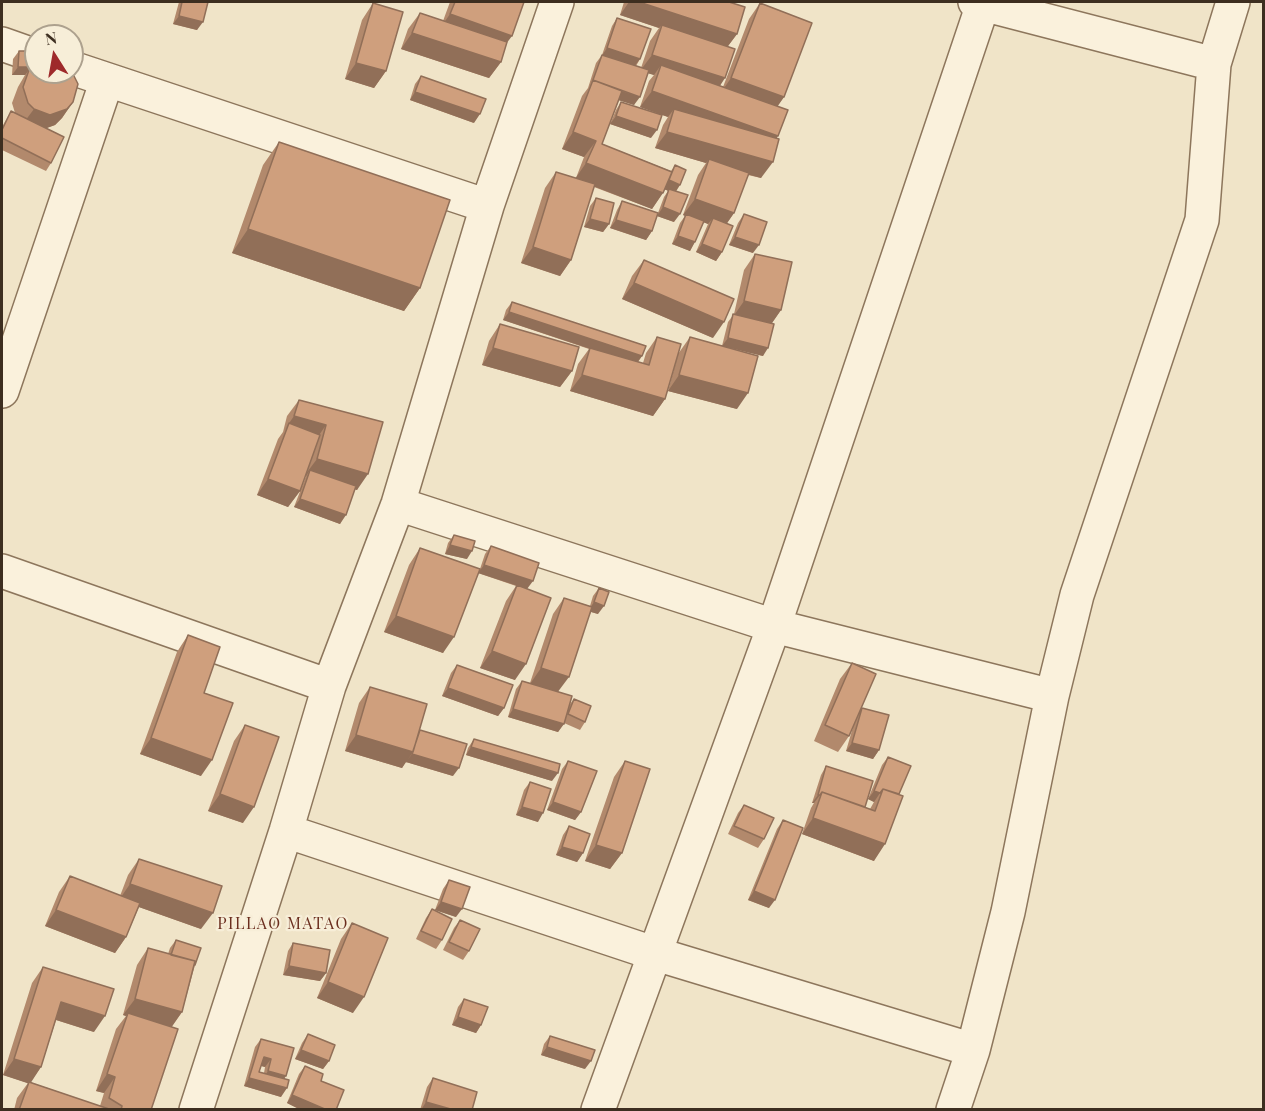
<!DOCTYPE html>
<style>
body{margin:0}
#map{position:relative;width:1265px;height:1111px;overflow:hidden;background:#f0e4c8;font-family:"Playfair Display",serif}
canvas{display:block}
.frame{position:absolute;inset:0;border:3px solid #3d2e20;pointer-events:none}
.north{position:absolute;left:24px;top:24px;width:60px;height:60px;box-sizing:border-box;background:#f7eed8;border:2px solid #ada18e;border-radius:50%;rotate:349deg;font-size:16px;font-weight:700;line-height:24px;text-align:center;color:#3d2e20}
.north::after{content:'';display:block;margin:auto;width:21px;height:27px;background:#9e2a2b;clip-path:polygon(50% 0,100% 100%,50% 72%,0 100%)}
</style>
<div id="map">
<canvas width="1265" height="1111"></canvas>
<div class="frame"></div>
<div class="north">N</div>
</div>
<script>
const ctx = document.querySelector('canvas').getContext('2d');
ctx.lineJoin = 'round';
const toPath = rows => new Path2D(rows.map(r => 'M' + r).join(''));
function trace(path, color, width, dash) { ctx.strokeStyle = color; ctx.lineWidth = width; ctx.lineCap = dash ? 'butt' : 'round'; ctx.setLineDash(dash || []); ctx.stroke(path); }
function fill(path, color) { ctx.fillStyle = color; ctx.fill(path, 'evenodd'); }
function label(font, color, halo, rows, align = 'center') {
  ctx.font = font + ' "Playfair Display",serif'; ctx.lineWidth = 4.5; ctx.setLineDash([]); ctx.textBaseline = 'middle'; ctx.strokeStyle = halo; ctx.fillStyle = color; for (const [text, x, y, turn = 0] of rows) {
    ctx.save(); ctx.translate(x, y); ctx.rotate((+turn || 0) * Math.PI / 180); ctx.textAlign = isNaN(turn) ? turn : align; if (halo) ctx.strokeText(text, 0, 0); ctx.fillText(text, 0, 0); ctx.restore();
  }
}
const minor = toPath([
 [975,2,1214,64,1233,2],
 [2,44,36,56],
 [72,68,487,206],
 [2,391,107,80],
 [398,504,774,626,1052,696],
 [2,571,329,686],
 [286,831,656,954,973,1050],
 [196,1110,286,831,329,686,398,504,487,206,557,2],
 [598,1110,774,626,983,4],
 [953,1110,973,1050,1008,912,1052,696,1077,595,1202,220,1214,64]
]);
const wall = toPath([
 [179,2,208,2,197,30,173,24],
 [450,2,524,2,507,42,501,62,489,78,401,49,408,29,420,13,443,21],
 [624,2,729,2,737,34,728,46,720,86,723,87,749,19,760,3,784,97,777,106,777,138,761,178,748,175,734,213,727,223,722,252,716,261,696,252,708,224,704,222,690,251,672,244,680,223,685,216,683,215,698,175,706,163,655,148,663,125,668,117,640,107,649,81,654,75,648,73,634,105,619,100,602,144,671,171,675,165,676,191,674,222,657,216,652,231,646,240,610,228,617,210,622,201,658,213,664,197,668,191,665,189,652,209,594,187,571,260,560,276,521,263,545,188,556,172,576,178,584,157,562,149,582,96,588,88,596,63,602,55,612,26,617,18,640,59,636,66,641,68,650,41,659,28,620,15],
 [373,3,386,71,374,88,345,79,362,20],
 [19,51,36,72,73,102,62,118,55,125,46,128,51,163,46,171,2,150,2,127,11,111,15,113,12,103,18,87,25,75,12,75,13,59],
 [421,76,474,123,410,100,415,84],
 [621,102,651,138,610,124,616,110],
 [279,142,420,288,404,311,232,253,263,165],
 [596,198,609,224,603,232,584,227,590,206],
 [744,214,753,253,729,245,738,223],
 [755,254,781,310,771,324,763,356,722,346,728,322,734,314,744,270],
 [644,260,713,338,622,299,632,276],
 [512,302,642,356,638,362,643,363,646,353,657,337,665,399,653,416,570,391,578,364,589,349,503,320,506,310],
 [500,324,572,371,560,387,482,365,489,341],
 [690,337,737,409,668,391,678,354],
 [299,400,383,422,357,490,355,489,340,524,294,507,306,476,305,475,300,491,288,507,257,495,278,439,283,432,287,416],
 [454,535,467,559,445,554,448,543],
 [491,546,527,589,515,680,480,668,506,601,516,586,478,573,443,653,384,632,409,565,420,548,480,569,485,554],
 [599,588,598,614,591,612,558,691,570,704,574,699,585,722,580,730,564,723,558,732,508,717,516,689,522,681,530,683,553,614,564,598,590,606,593,596],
 [188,635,204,693,201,776,140,754,177,652],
 [852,663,860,710,862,708,879,750,873,759,846,751,853,727,849,736,838,752,814,741,840,679],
 [457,665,504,708,498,716,442,696,451,673],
 [370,687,420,730,453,776,406,762,406,761,402,768,345,751,359,703],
 [245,725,243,823,208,811,234,741],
 [474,739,552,781,466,755,468,748],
 [888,757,874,861,802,834,811,808,814,803,812,803,821,775,826,766,865,807,870,809,874,802,868,799,882,765],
 [568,761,581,812,575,820,547,810,562,769],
 [625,761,622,853,610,869,585,861,614,777],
 [530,782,538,822,516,815,524,790],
 [744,805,764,839,758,848,728,834,738,813],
 [783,820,769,908,748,900,777,829],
 [569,826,583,853,577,862,556,855,563,835],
 [139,859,201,929,139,907,126,937,115,953,45,926,59,892,70,876,120,896,128,875],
 [449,880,456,917,435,910,443,889],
 [432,909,442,940,436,949,416,939,426,918],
 [460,920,469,951,463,960,443,950,454,928],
 [352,923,353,1013,317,998,341,939],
 [176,940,195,965,182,1012,171,1027,151,1110,14,1110,17,1098,28,1083,3,1075,32,983,43,967,94,1032,56,1020,41,1067,30,1082,100,1106,104,1093,96,1091,116,1029,126,1016,123,1015,137,965,148,948,168,954,170,948],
 [293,943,326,973,320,981,283,975,288,951],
 [464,999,481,1025,476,1033,452,1025,458,1007],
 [308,1034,329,1061,323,1069,295,1059,302,1043],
 [550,1036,585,1069,541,1055,544,1044],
 [261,1039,284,1079,281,1097,244,1086,255,1047],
 [261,1066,265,1067,264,1073,259,1072],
 [305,1066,321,1081,336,1110,301,1110,287,1103,299,1074],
 [433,1078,472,1110,420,1110,427,1087]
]);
const shadedWall = toPath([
 [629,2,639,2,737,34,725,50,662,25,659,28,620,15],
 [450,14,512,36,500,52,439,30],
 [179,16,203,22,197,30,173,24],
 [412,33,501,62,489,78,401,49],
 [607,48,640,59,634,67,601,57],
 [652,55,725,78,714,95,661,65,654,75,640,71],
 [356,63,386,71,374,88,345,79],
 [18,67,36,67,29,70,25,75,12,75],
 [731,78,784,97,773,113,720,94],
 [593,82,640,97,634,105,589,91],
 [652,91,778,136,767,153,674,109,668,117,640,107],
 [415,92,480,114,474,123,410,100],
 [73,102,62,118,55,125,39,131,22,125,34,109],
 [616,116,657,130,651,138,610,124],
 [573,132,596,141,584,157,562,149],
 [667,132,773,162,761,178,707,163,709,159,706,163,655,148],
 [586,163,663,193,652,209,575,179],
 [669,180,680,185,675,193,663,189],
 [695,199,734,213,723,229,713,218,708,224,683,215],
 [663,207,680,214,674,222,657,216],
 [590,219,609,224,603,232,584,227],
 [616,220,652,231,646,240,610,228],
 [248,229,420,288,404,311,232,253],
 [678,236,695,242,690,251,672,244],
 [735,237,759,245,753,253,729,245],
 [702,244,722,252,716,261,696,252],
 [533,247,571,260,560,276,521,263],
 [634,283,724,322,713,338,622,299],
 [744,301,781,310,770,326,733,317],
 [509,312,642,356,636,364,503,320],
 [728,338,768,348,763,356,722,346],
 [493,348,572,371,560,387,482,365],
 [582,375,665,399,653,416,570,391],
 [679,375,748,393,737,409,668,391],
 [294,416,326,425,315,441,289,423,283,432],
 [317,459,368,474,357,490,308,476,310,470,306,476,305,475],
 [268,479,300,491,288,507,257,495],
 [300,499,346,515,340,524,294,507],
 [450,545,472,551,467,559,445,554],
 [484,565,533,581,527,589,478,573],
 [594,602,604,606,598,614,588,611],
 [396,616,454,637,443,653,384,632],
 [492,651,526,664,515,680,480,668],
 [541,668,569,677,557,693,530,684],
 [448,688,504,708,498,716,442,696],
 [513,709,564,724,558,732,508,717],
 [356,735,413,752,402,768,345,751],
 [151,738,212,760,201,776,140,754],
 [852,743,879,750,873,759,846,751],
 [471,747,558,773,552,781,466,755],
 [412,754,459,768,453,776,406,762],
 [874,791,880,793,874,802,868,799],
 [220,794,254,807,243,823,208,811],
 [818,795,820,795,814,803,812,803],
 [553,802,581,812,575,820,547,810],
 [522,807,543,813,538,822,516,815],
 [813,818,885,844,874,861,802,834],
 [596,845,622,853,610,869,585,861],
 [562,847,583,853,577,862,556,855],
 [130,884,213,913,201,929,119,900],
 [754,891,775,900,769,908,748,900],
 [441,902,462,909,456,917,435,910],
 [56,910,126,937,115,953,45,926],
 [289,966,326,973,320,981,283,975],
 [328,982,364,997,353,1013,317,998],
 [135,999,182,1012,171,1028,128,1013,126,1016,123,1015],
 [61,1002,105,1016,94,1032,50,1018],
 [458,1017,481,1025,476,1033,452,1025],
 [547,1047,591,1061,585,1069,541,1055],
 [301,1050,329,1061,323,1069,295,1059],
 [264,1057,271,1059,265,1067,258,1065],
 [14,1059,41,1067,30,1084,3,1075],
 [268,1071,286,1076,280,1085,262,1080],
 [107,1074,115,1077,104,1093,96,1091],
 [249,1078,287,1088,281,1097,244,1086],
 [292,1095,327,1110,301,1110,287,1103],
 [426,1102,454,1110,421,1110]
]);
const building = toPath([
 [182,2,208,2,203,22,179,16,182,2],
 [455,2,524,2,512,36,450,14,455,2],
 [639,2,729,2,745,7,737,34,639,2],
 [373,3,403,12,386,71,356,63,373,3],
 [760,3,812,23,784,97,731,78,760,3],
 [420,13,507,42,501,62,412,33,420,13],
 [617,18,651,29,640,59,607,48,617,18],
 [662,25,735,49,725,78,652,55,662,25],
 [19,51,36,51,36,66,34,67,18,67,19,51],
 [602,55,649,70,640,97,593,80,602,55],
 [661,65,788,110,778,136,652,91,661,65],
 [36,66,36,72,72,72,78,84,73,102,67,109,50,115,34,109,28,103,23,87,29,70,36,66],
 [421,76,486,99,480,114,415,92,421,76],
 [593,80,622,91,602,144,672,172,663,193,586,163,596,141,573,132,593,80],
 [621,102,662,115,657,130,616,116,621,102],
 [674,109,779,139,773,162,667,132,674,109],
 [11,111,64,137,51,163,2,138,2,130,11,111],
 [279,142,450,200,420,288,248,229,279,142],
 [709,159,749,173,734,213,695,199,709,159],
 [675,165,686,170,680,185,669,180,675,165],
 [556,172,595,184,571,260,533,247,556,172],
 [669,189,688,195,680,214,663,207,669,189],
 [596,198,614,203,609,224,590,219,596,198],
 [622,201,658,213,652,231,616,220,622,201],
 [686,214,704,221,695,242,678,236,686,214],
 [744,214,767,222,759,245,735,237,744,214],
 [713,218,733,226,722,252,702,244,713,218],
 [755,254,792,262,781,310,744,301,755,254],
 [644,260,734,299,724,322,634,283,644,260],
 [512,302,646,346,642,356,509,312,512,302],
 [733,314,774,324,768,348,728,338,733,314],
 [500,324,579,347,572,371,493,348,500,324],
 [657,337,681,344,665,399,582,375,590,348,649,365,657,337],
 [690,337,758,356,748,393,679,375,690,337],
 [299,400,383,422,368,474,317,459,326,425,294,416,299,400],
 [289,423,320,435,300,491,268,479,289,423],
 [310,470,356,486,346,515,300,499,310,470],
 [454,535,475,541,472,551,450,545,454,535],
 [491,546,539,563,533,581,484,565,491,546],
 [420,548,480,569,454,637,396,616,420,548],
 [517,585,551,598,526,664,492,651,517,585],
 [599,588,609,592,604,606,594,602,599,588],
 [564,598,592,607,569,677,541,668,564,598],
 [188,635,220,647,204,693,233,703,212,760,151,738,188,635],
 [852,663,876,674,849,736,825,725,852,663],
 [457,665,513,685,504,708,448,688,457,665],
 [522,681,572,696,564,724,513,709,522,681],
 [370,687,427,704,413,752,356,735,370,687],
 [574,699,591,706,585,722,568,714,574,699],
 [862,708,889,715,879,750,852,743,862,708],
 [245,725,279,737,254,807,220,794,245,725],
 [420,730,467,744,459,768,412,754,420,730],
 [474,739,560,764,558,773,471,747,474,739],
 [888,757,911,766,899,794,883,789,880,793,874,791,888,757],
 [568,761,597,771,581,812,553,802,568,761],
 [625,761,650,769,622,853,596,845,625,761],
 [826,766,873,781,865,807,822,792,820,795,818,795,826,766],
 [530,782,551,789,543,813,522,807,530,782],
 [883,789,903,796,885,844,813,818,822,792,875,811,883,789],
 [744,805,774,818,764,839,734,826,744,805],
 [783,820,803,828,775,900,754,891,783,820],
 [569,826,590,834,583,853,562,847,569,826],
 [139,859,222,886,213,913,130,884,139,859],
 [70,876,140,903,126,937,56,910,70,876],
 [449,880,470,887,462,909,441,902,449,880],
 [432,909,452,919,442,940,421,931,432,909],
 [460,920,480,929,469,951,449,942,460,920],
 [352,923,388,938,364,997,328,982,352,923],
 [176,940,201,948,195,965,195,961,171,955,176,940],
 [293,943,330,950,326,973,289,966,293,943],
 [148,948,195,961,182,1012,135,999,148,948],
 [43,967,114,989,105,1016,61,1002,41,1067,14,1059,43,967],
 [464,999,488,1007,481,1025,458,1017,464,999],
 [128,1013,178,1029,151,1110,121,1110,122,1106,109,1098,115,1077,107,1074,128,1013],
 [308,1034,335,1045,329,1061,301,1050,308,1034],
 [550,1036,595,1050,591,1061,547,1047,550,1036],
 [261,1039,294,1048,286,1076,268,1071,271,1059,264,1057,259,1072,289,1080,287,1088,249,1078,261,1039],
 [305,1066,323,1074,321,1081,344,1090,336,1110,327,1110,292,1095,305,1066],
 [433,1078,477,1092,472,1110,454,1110,426,1102,433,1078],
 [29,1082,109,1109,19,1110,29,1082]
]);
const neighbourhoodNames = [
 ["PILLAO MATAO",283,924]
];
trace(minor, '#8d765c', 36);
trace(minor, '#faf1dc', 33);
fill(wall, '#b2896c');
fill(shadedWall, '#916f58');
fill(building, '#cf9f7d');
trace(building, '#916f58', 1.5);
ctx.letterSpacing = '1.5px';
label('16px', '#6b2e1e', '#f7eed8', neighbourhoodNames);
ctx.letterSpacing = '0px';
</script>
